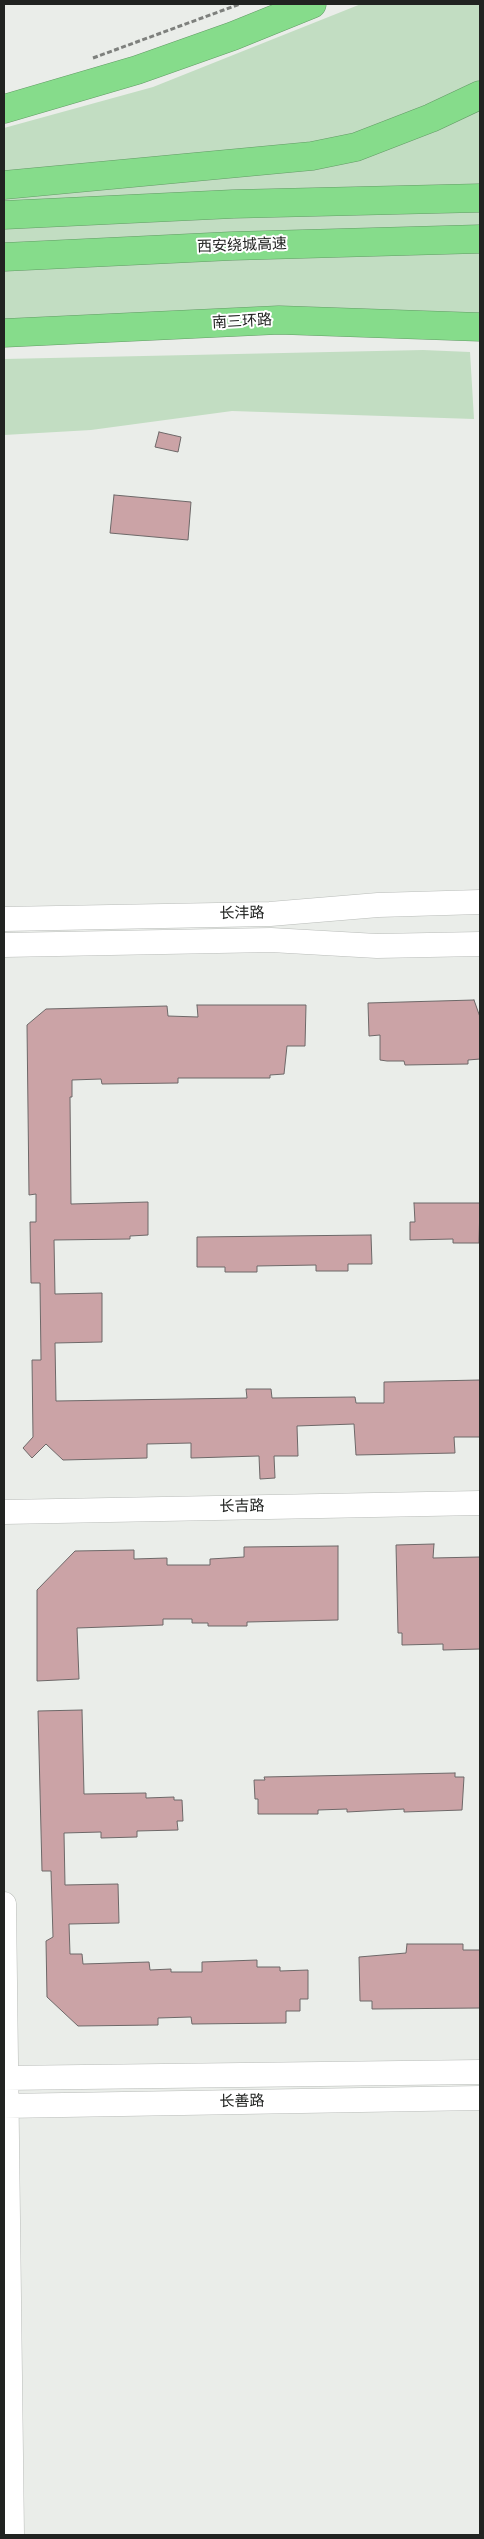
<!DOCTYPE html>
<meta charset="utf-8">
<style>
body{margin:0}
#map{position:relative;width:484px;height:2539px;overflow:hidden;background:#eaede9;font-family:"DejaVu Sans",sans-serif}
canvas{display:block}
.frame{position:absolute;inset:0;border:5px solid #212321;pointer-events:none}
</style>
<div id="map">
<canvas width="484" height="2539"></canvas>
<div class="frame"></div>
</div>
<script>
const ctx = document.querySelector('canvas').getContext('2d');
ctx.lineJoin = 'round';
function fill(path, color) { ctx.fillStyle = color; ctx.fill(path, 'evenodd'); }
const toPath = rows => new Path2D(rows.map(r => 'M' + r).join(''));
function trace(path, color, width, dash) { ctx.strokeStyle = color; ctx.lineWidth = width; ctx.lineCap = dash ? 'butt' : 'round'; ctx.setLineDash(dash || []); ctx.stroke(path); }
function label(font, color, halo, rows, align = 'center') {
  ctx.font = font + ' "DejaVu Sans","Noto Sans SC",sans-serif'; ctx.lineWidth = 4; ctx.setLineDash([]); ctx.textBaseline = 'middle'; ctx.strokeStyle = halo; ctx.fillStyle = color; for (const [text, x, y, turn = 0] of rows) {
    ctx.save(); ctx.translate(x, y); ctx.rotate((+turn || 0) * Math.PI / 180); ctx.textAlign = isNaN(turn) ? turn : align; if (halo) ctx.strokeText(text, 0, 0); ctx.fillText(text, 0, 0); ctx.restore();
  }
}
const green = toPath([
 [361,4,480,4,480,318,4,323,4,128,153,87],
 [423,350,470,352,474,419,232,411,91,430,4,435,4,359]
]);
const building = toPath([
 [159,432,181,437,178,452,155,447,159,432],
 [114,495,191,502,188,540,110,533,114,495],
 [474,1000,480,1017,480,1059,468,1060,468,1064,405,1065,404,1061,387,1061,380,1060,380,1035,369,1036,368,1003,474,1000],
 [197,1005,306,1005,305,1046,287,1046,284,1074,270,1075,270,1078,178,1078,178,1083,102,1084,101,1079,72,1080,72,1097,70,1097,71,1204,148,1202,148,1235,130,1236,130,1239,54,1240,55,1294,102,1293,102,1342,55,1343,56,1401,247,1398,246,1389,271,1389,272,1398,355,1397,356,1403,384,1403,384,1382,480,1380,480,1437,454,1437,455,1453,356,1455,354,1424,297,1426,298,1456,274,1456,275,1478,260,1479,259,1456,191,1458,191,1443,147,1444,147,1458,63,1460,46,1444,32,1458,23,1448,33,1437,32,1360,41,1360,40,1283,31,1283,30,1222,36,1222,36,1194,29,1195,27,1025,46,1009,167,1006,168,1016,198,1017,197,1005],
 [414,1203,480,1203,479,1243,453,1243,453,1239,410,1240,410,1222,415,1222,414,1203],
 [371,1235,372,1264,348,1264,348,1271,316,1271,316,1265,257,1266,257,1272,225,1272,225,1267,197,1267,197,1237,371,1235],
 [434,1544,433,1558,480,1557,480,1649,443,1650,443,1644,402,1645,402,1633,398,1633,396,1545,434,1544],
 [338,1546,338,1620,247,1622,247,1626,208,1626,208,1623,192,1623,192,1619,163,1619,163,1625,77,1628,79,1679,37,1681,37,1590,75,1551,134,1550,134,1559,167,1558,167,1565,210,1565,210,1559,244,1557,244,1547,338,1546],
 [82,1710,84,1794,146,1793,146,1798,174,1797,174,1800,182,1800,183,1821,177,1821,178,1830,137,1831,137,1837,101,1838,101,1832,64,1833,65,1885,118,1884,119,1923,69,1924,70,1954,82,1954,83,1964,149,1962,150,1970,171,1969,171,1972,202,1972,202,1962,257,1960,257,1967,280,1967,280,1971,308,1970,308,1999,300,1999,300,2011,286,2011,286,2023,192,2024,191,2017,158,2018,158,2025,78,2026,47,1997,46,1941,53,1937,51,1871,42,1871,38,1711,82,1710],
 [455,1773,455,1777,464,1777,462,1810,404,1812,404,1809,347,1812,347,1809,318,1810,318,1814,258,1814,258,1799,255,1799,254,1780,265,1780,264,1777,455,1773],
 [407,1944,463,1944,463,1950,480,1950,480,2008,372,2009,372,2001,360,2001,359,1957,406,1953,407,1944]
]);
const path = toPath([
 [93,58,240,4]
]);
const secondary = toPath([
 [4,919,270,914,378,905,480,902],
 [4,945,271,940,377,946,480,944],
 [4,1512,480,1503],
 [4,1904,12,2535],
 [4,2078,480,2072],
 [4,2106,480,2098]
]);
const highway = toPath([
 [4,109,137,70,233,36,312,4],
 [4,185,312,156,356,147,431,118,480,95],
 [4,215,233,204,480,198],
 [4,257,232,246,480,239],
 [4,333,279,320,480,327]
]);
const streetNames = [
 ["西安绕城高速",242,246,-2],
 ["南三环路",242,322,-3],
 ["长沣路",242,914,-1],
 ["长吉路",242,1507,-1],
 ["长善路",242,2102,-1]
];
fill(green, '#c2ddc2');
fill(building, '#cba3a6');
trace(building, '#6d6868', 1);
trace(secondary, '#b9bcb9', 25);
trace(highway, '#639b66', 29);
trace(path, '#7e807d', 3, [5, 2.5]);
trace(secondary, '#fff', 24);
trace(highway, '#86dc8b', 28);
label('15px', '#212321', '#fff', streetNames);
</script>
